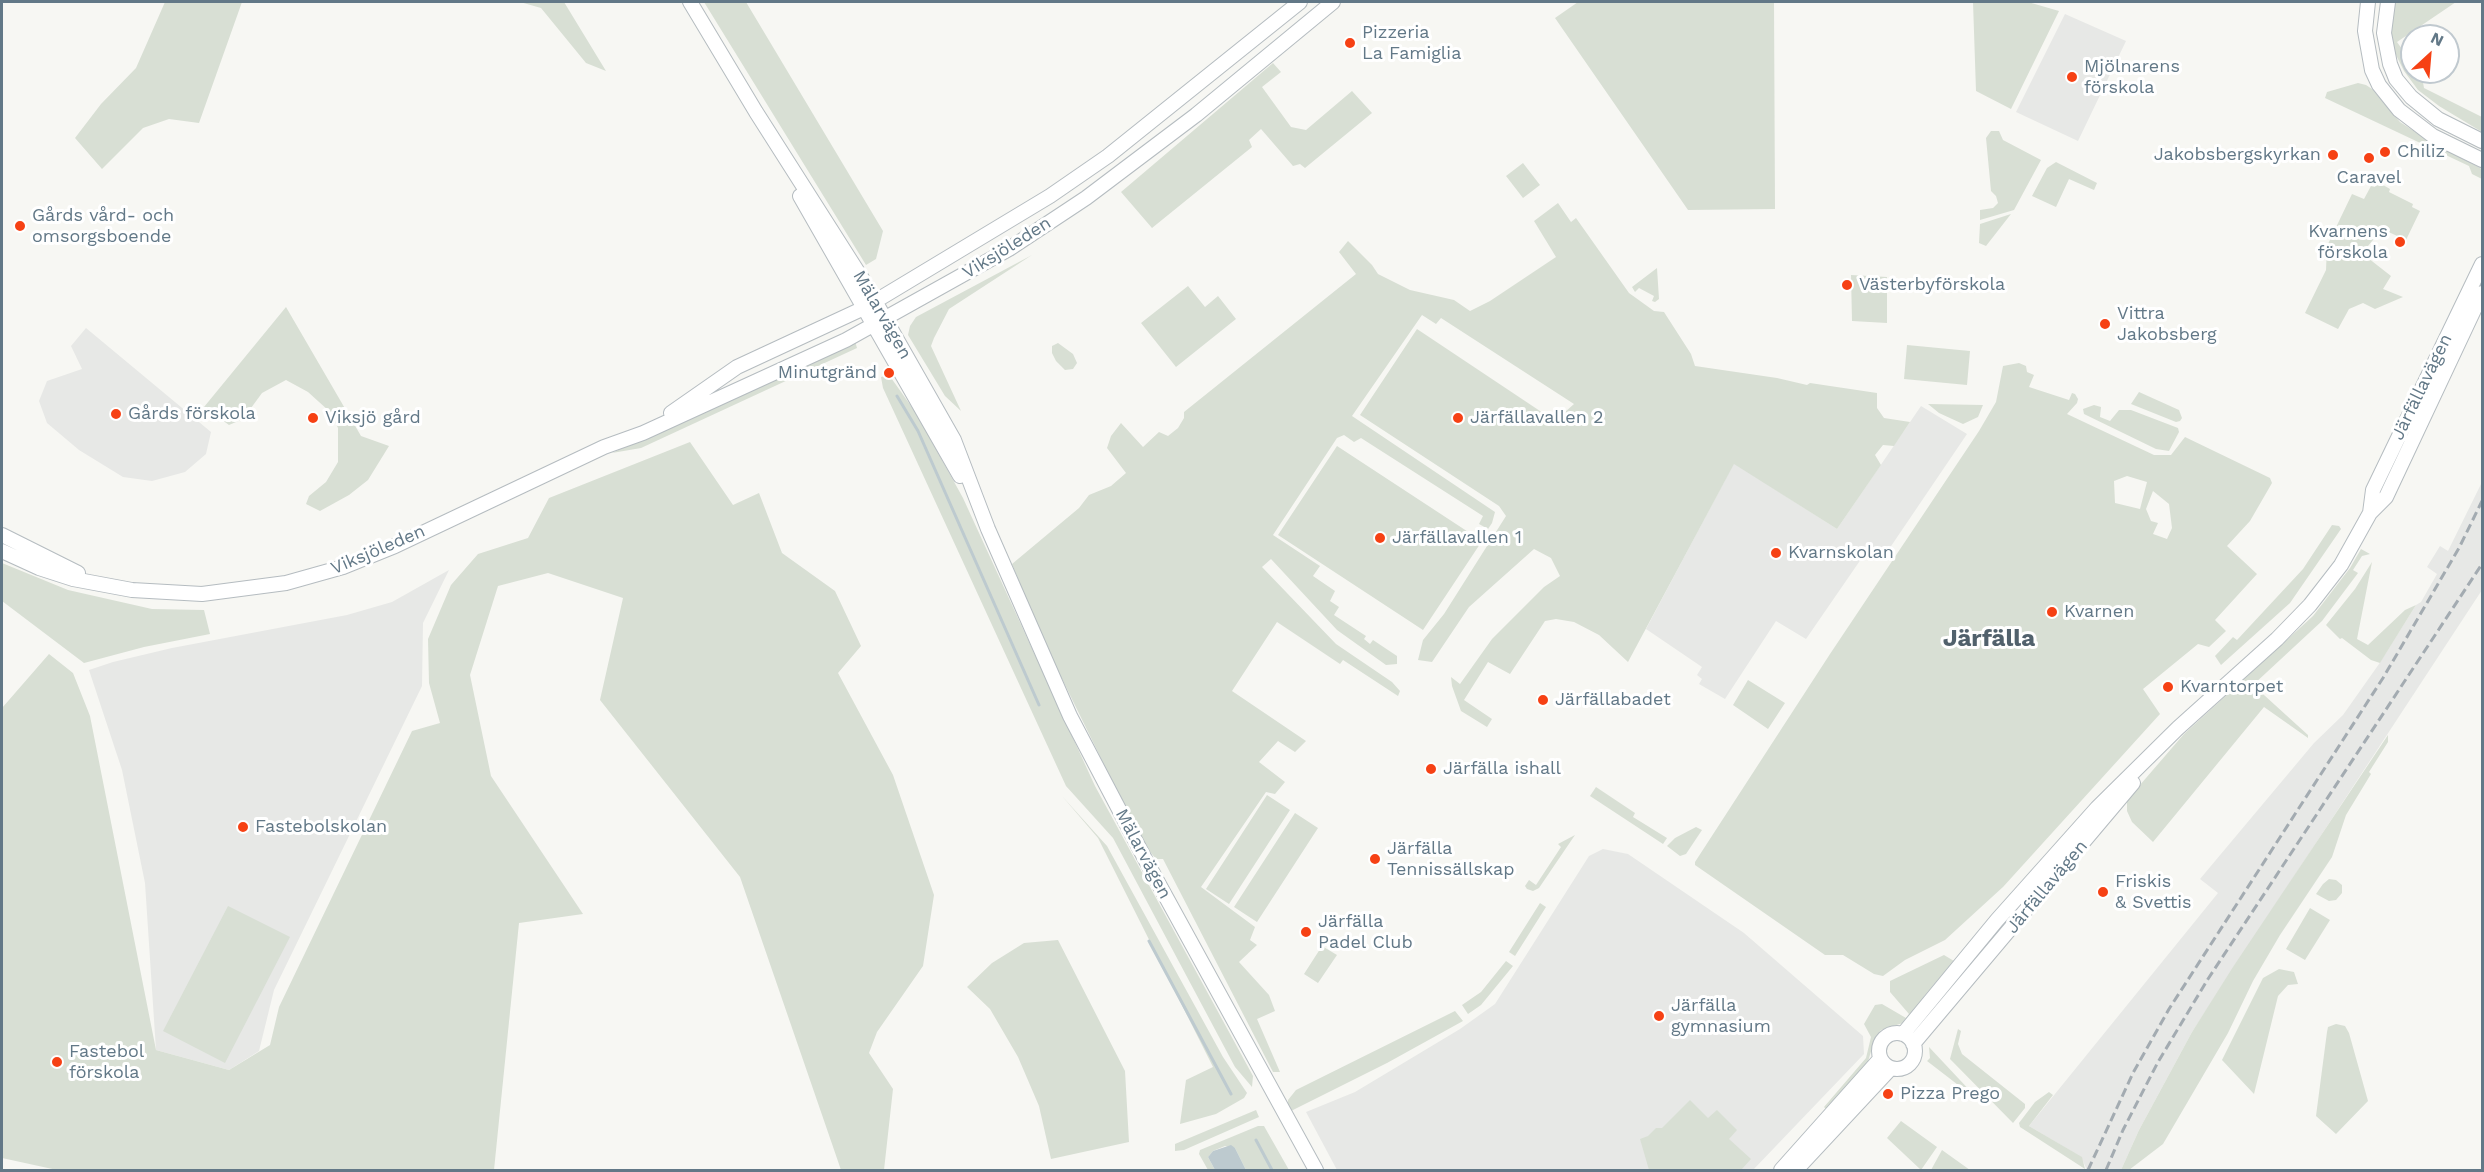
<!DOCTYPE html>
<meta charset="utf-8">
<style>
body{margin:0}
#map{position:relative;width:2484px;height:1172px;overflow:hidden;background:#f7f7f3;font-family:"Work Sans",sans-serif}
canvas{display:block}
.frame{position:absolute;inset:0;border:3px solid #627887;pointer-events:none}
.north{position:absolute;left:2400px;top:24px;width:60px;height:60px;box-sizing:border-box;background:#fff;border:2px solid #c0c9cf;border-radius:50%;rotate:26deg;font-size:16px;font-weight:700;line-height:24px;text-align:center;color:#627887}
.north::after{content:'';display:block;margin:auto;width:21px;height:27px;background:#f64114;clip-path:polygon(50% 0,100% 100%,50% 72%,0 100%)}
</style>
<div id="map">
<canvas width="2484" height="1172"></canvas>
<div class="frame"></div>
<div class="north">N</div>
</div>
<script>
const ctx = document.querySelector('canvas').getContext('2d');
ctx.lineJoin = 'round';
function fill(path, color) { ctx.fillStyle = color; ctx.fill(path, 'evenodd'); }
const toPath = rows => new Path2D(rows.map(r => 'M' + r).join(''));
function trace(path, color, width, dash) { ctx.strokeStyle = color; ctx.lineWidth = width; ctx.lineCap = dash ? 'butt' : 'round'; ctx.setLineDash(dash || []); ctx.stroke(path); }
function label(font, color, halo, rows, align = 'center') {
  ctx.font = font + ' "Work Sans",sans-serif'; ctx.lineWidth = 6; ctx.setLineDash([]); ctx.textBaseline = 'middle'; ctx.strokeStyle = halo; ctx.fillStyle = color; for (const [text, x, y, turn = 0] of rows) {
    ctx.save(); ctx.translate(x, y); ctx.rotate((+turn || 0) * Math.PI / 180); ctx.textAlign = isNaN(turn) ? turn : align; if (halo) ctx.strokeText(text, 0, 0); ctx.fillText(text, 0, 0); ctx.restore();
  }
}
const built = toPath([
 [2065,14,2126,41,2078,141,2016,112],
 [86,328,211,432,206,454,185,472,152,481,123,477,79,450,47,423,39,401,47,381,82,369,71,346],
 [1921,406,1967,434,1883,558,1868,549,1806,639,1776,621,1725,699,1699,684,1702,679,1697,675,1702,667,1646,629,1734,463,1837,529],
 [2482,482,2482,590,2192,1032,2139,1130,2121,1170,2087,1170,2081,1157,2029,1126,2218,893,2200,879,2314,743,2343,715,2379,664,2416,605,2421,602,2437,574,2427,567,2440,546,2448,551],
 [449,570,423,623,422,686,274,990,259,1051,229,1070,156,1050,145,883,122,770,89,670,113,662,172,648,347,615,392,602],
 [1603,849,1628,854,1744,933,1863,1036,1864,1054,1753,1170,1337,1170,1306,1112,1355,1092,1460,1029,1495,1004,1589,856]
]);
const green = toPath([
 [165,2,242,2,199,123,169,119,143,128,102,169,75,138,101,104,136,68],
 [520,2,564,2,606,71,586,63,541,8],
 [704,2,746,2,883,231,876,259,866,265],
 [1578,2,1774,2,1775,209,1688,210,1555,18],
 [1973,2,2028,2,2059,11,2011,109,1976,91],
 [2395,2,2456,2,2397,42,2412,63,2412,72,2418,72,2422,77,2424,88,2482,117,2482,132,2439,106,2418,90,2404,71,2393,49,2391,27],
 [1273,63,1281,72,1262,87,1291,127,1306,130,1352,91,1372,113,1305,168,1300,164,1293,166,1261,129,1249,140,1252,147,1152,228,1121,192],
 [2358,83,2366,85,2372,89,2400,122,2434,144,2482,169,2482,179,2472,174,2469,166,2325,98,2327,92],
 [1991,131,1999,131,2003,140,2041,160,2014,210,1980,220,1980,210,1993,208,1998,203,1996,196,1991,191,1986,138],
 [2056,162,2097,183,2094,190,2069,179,2056,207,2032,196,2047,168],
 [1523,163,1540,185,1523,198,1506,176],
 [2378,182,2390,189,2389,192,2413,204,2412,207,2420,211,2406,240,2382,229,2368,246,2368,258,2391,276,2383,289,2403,297,2375,309,2363,303,2349,309,2338,329,2305,313,2326,270,2327,246,2352,194,2364,199,2371,186,2375,187],
 [1558,203,1571,222,1576,218,1629,293,1654,311,1664,312,1691,354,1695,366,1777,378,1807,385,1810,383,1877,393,1877,408,1884,418,1910,422,1894,446,1883,445,1875,455,1881,465,1837,529,1734,464,1628,662,1599,635,1574,622,1556,619,1545,621,1510,674,1488,662,1464,700,1492,719,1487,727,1461,711,1452,686,1451,677,1460,684,1492,639,1544,587,1560,576,1551,558,1534,549,1469,607,1432,662,1418,660,1423,640,1444,614,1506,516,1499,506,1360,415,1417,329,1555,421,1574,404,1441,318,1436,324,1422,315,1352,416,1495,512,1492,523,1488,529,1479,524,1483,516,1361,438,1354,442,1344,435,1337,438,1273,535,1320,566,1313,576,1335,591,1330,601,1339,607,1334,615,1366,636,1364,639,1370,644,1373,640,1397,656,1397,664,1386,665,1337,630,1271,559,1262,567,1336,644,1392,682,1400,691,1398,696,1343,660,1340,664,1277,622,1232,691,1306,741,1295,752,1278,741,1259,762,1285,782,1275,794,1266,792,1201,887,1255,927,1250,940,1257,945,1239,962,1269,995,1275,1011,1257,1019,1280,1072,1273,1072,1163,859,1156,859,1142,842,1044,642,1012,564,1079,508,1089,495,1111,486,1126,473,1107,448,1111,436,1121,423,1143,447,1159,432,1168,436,1178,428,1184,418,1184,412,1356,274,1339,252,1348,241,1372,265,1378,274,1410,290,1454,300,1470,311,1490,301,1556,257,1534,221],
 [2011,214,1986,246,1979,243,1980,224],
 [1032,255,949,309,934,338,931,346,961,411,945,396,908,335,910,326,916,317],
 [1657,268,1659,299,1655,302,1652,301,1654,296,1639,288,1635,292,1632,287],
 [1851,275,1887,277,1887,323,1852,321],
 [1188,286,1205,307,1218,296,1236,319,1176,367,1141,323],
 [286,307,361,436,389,446,368,480,349,495,320,511,306,504,309,496,326,482,338,462,338,428,329,411,308,392,286,380,262,393,243,419,229,425,204,407],
 [850,340,855,341,857,348,641,448,612,453],
 [1058,343,1073,354,1077,363,1073,369,1065,370,1056,361,1052,353,1052,346],
 [1907,345,1970,351,1967,385,1904,379],
 [2019,363,2026,366,2027,372,2034,375,2029,387,2069,400,2072,393,2075,394,2078,399,2077,403,2067,414,2154,455,2171,455,2185,437,2270,478,2272,483,2250,521,2227,546,2257,574,2215,620,2226,631,2209,647,2198,644,2143,689,2160,714,2003,887,1945,940,1905,960,1883,976,1874,974,1843,955,1825,955,1695,865,1695,862,1830,654,1979,431,1996,402,2003,366],
 [2127,476,2147,482,2140,509,2115,503,2114,481],
 [2153,491,2169,504,2172,528,2167,539,2153,534,2158,523,2151,521,2146,509],
 [889,375,916,413,963,498,1095,786,1253,1076,1252,1087,1235,1067,1113,838,1066,786,883,388,881,377],
 [2139,392,2179,410,2182,418,2180,421,2176,422,2131,404],
 [1928,404,1983,405,1978,417,1963,424,1939,413],
 [2094,405,2101,407,2100,417,2110,421,2119,410,2131,410,2178,428,2179,432,2169,451,2156,449,2084,414,2083,409],
 [690,442,733,505,759,493,782,553,835,591,861,646,838,673,893,775,934,895,923,966,877,1032,869,1053,893,1089,884,1170,841,1170,740,877,600,700,623,598,548,573,498,586,470,675,491,776,583,914,519,923,494,1170,57,1170,2,1158,2,708,49,654,73,673,90,716,156,1050,229,1070,270,1045,279,1007,412,731,440,723,429,683,428,639,451,585,478,554,528,538,549,498],
 [1337,446,1482,541,1423,630,1278,535],
 [2332,525,2339,526,2341,529,2290,603,2221,665,2215,656,2233,637,2237,640,2303,569],
 [2361,549,2370,554,2362,556,2353,570,2358,573,2322,621,2253,685,2308,735,2308,738,2264,707,2153,842,2132,822,2127,811,2127,800,2184,734,2313,616,2350,568],
 [2372,562,2357,639,2368,645,2405,610,2416,605,2380,663,2371,660,2342,638,2340,639,2326,625,2355,589],
 [2,563,68,590,152,609,204,610,210,634,144,647,84,663,2,601],
 [1748,680,1785,703,1768,729,1733,705],
 [2388,735,2388,742,2369,772,2371,774,2346,815,2332,857,2280,935,2253,981,2228,1033,2163,1144,2129,1170,2121,1170,2139,1130,2192,1032,2233,967],
 [1596,787,1635,813,1633,817,1667,838,1663,844,1590,796],
 [1267,795,1290,810,1229,904,1206,889],
 [1062,796,1107,846,1223,1057,1247,1093,1244,1098,1216,1114,1180,1124,1186,1080,1213,1067,1098,838],
 [1295,813,1318,828,1257,922,1234,907],
 [1696,827,1702,830,1686,854,1680,856,1667,846,1675,838],
 [1575,835,1539,888,1533,891,1527,889,1525,886,1529,880,1536,885,1561,847,1558,844],
 [2329,879,2336,880,2342,885,2342,893,2336,900,2329,901,2316,894,2323,884],
 [1540,903,1546,907,1515,956,1509,952],
 [228,906,290,937,225,1063,163,1031],
 [2310,908,2330,920,2305,960,2286,949],
 [1058,940,1125,1071,1129,1142,1051,1159,1039,1106,1018,1057,990,1009,967,987,992,963,1024,943],
 [1322,946,1337,955,1318,983,1304,974],
 [1944,955,1954,961,1925,995,1914,1016,1909,1021,1881,1030,1875,1038,1867,1065,1828,1111,1824,1107,1866,1058,1871,1037,1864,1024,1875,1005,1882,1004,1906,1018,1909,1014,1890,992,1890,981],
 [1506,961,1513,966,1481,1005,1468,1014,1462,1005,1481,992],
 [2279,969,2294,972,2298,984,2288,985,2278,996,2254,1094,2222,1060,2263,978],
 [1455,1011,1463,1021,1387,1063,1291,1111,1288,1107,1288,1100,1296,1090],
 [2336,1024,2345,1026,2349,1033,2368,1101,2336,1134,2316,1116,2327,1032,2328,1027],
 [1958,1029,1961,1031,1958,1044,1962,1054,2025,1104,2025,1108,2013,1123,1950,1059],
 [1929,1047,1974,1095,1975,1098,1927,1061,1930,1058],
 [2049,1092,2053,1095,2029,1126,2082,1157,2085,1169,2020,1127,2019,1123,2035,1102],
 [1690,1100,1708,1118,1717,1110,1737,1130,1729,1139,1751,1159,1741,1170,1649,1170,1640,1139,1648,1136,1656,1128,1662,1128],
 [1256,1110,1259,1117,1184,1150,1175,1151,1175,1144],
 [1901,1121,1937,1147,1921,1170,1887,1138],
 [1258,1126,1264,1126,1289,1170,1246,1170,1235,1148,1225,1146,1213,1151,1208,1157,1215,1170,1208,1170,1199,1154,1200,1150],
 [1942,1150,1970,1170,1931,1170]
]);
const water = toPath([
 [1231,1145,1235,1148,1246,1170,1215,1170,1208,1157,1213,1151]
]);
const stream = toPath([
 [897,396,918,431,1039,705],
 [1149,941,1231,1094],
 [1256,1140,1272,1170]
]);
const secondary = toPath([
 [690,2,756,112,863,280,954,440,988,529,1070,716,1144,857,1316,1170],
 [2368,2,2365,31,2372,70,2379,85,2399,110,2433,136,2482,160],
 [2388,2,2384,33,2390,64,2396,79,2411,97,2438,119,2482,141],
 [800,196,960,476],
 [671,413,737,367,864,308,1050,196,1108,156,1300,2],
 [2370,513,2373,490,2482,264],
 [2,535,78,573],
 [2,551,39,568,73,579,132,590,202,594,286,583,343,567,395,546,604,447,643,433,846,340,1009,249,1086,198,1196,115,1333,2],
 '1879 1051a18 18 0 1 1 36 0a18 18 0 1 1-36 0Z',
 [1903,1034,1997,920,2097,808,2178,728,2277,639,2310,605,2341,565,2370,513,2386,497,2482,293],
 [1913,1044,2133,783],
 [1781,1170,1880,1059],
 [1796,1170,1891,1068]
]);
const rail = toPath([
 [2088,1170,2133,1073,2169,1009,2383,678,2459,548,2482,501],
 [2106,1170,2123,1130,2158,1062,2208,979,2482,564]
]);
const markers = [
 [1350,43,6,"#f64114"],
 [2072,77,6,"#f64114"],
 [2385,152,6,"#f64114"],
 [2333,155,6,"#f64114"],
 [2369,158,6,"#f64114"],
 [20,226,6,"#f64114"],
 [2400,242,6,"#f64114"],
 [1847,285,6,"#f64114"],
 [2105,324,6,"#f64114"],
 [889,373,6,"#f64114"],
 [116,414,6,"#f64114"],
 [313,418,6,"#f64114"],
 [1458,418,6,"#f64114"],
 [1380,538,6,"#f64114"],
 [1776,553,6,"#f64114"],
 [2052,612,6,"#f64114"],
 [2168,687,6,"#f64114"],
 [1543,700,6,"#f64114"],
 [1431,769,6,"#f64114"],
 [243,827,6,"#f64114"],
 [1375,859,6,"#f64114"],
 [2103,892,6,"#f64114"],
 [1306,932,6,"#f64114"],
 [1659,1016,6,"#f64114"],
 [57,1062,6,"#f64114"],
 [1888,1094,6,"#f64114"]
];
const poiNames = [
 ["Pizzeria",1362,33],
 ["La Famiglia",1362,54],
 ["Mjölnarens",2084,67],
 ["förskola",2084,88],
 ["Chiliz",2397,152],
 ["Jakobsbergskyrkan",2321,155,"right"],
 ["Caravel",2369,178,"center"],
 ["Gårds vård- och",32,216],
 ["omsorgsboende",32,237],
 ["Kvarnens",2388,232,"right"],
 ["förskola",2388,253,"right"],
 ["Västerbyförskola",1859,285],
 ["Vittra",2117,314],
 ["Jakobsberg",2117,335],
 ["Minutgränd",877,373,"right"],
 ["Gårds förskola",128,414],
 ["Viksjö gård",325,418],
 ["Järfällavallen 2",1470,418],
 ["Järfällavallen 1",1392,538],
 ["Kvarnskolan",1788,553],
 ["Kvarnen",2064,612],
 ["Kvarntorpet",2180,687],
 ["Järfällabadet",1555,700],
 ["Järfälla ishall",1443,769],
 ["Fastebolskolan",255,827],
 ["Järfälla",1387,849],
 ["Tennissällskap",1387,870],
 ["Friskis",2115,882],
 ["& Svettis",2115,903],
 ["Järfälla",1318,922],
 ["Padel Club",1318,943],
 ["Järfälla",1671,1006],
 ["gymnasium",1671,1027],
 ["Fastebol",69,1052],
 ["förskola",69,1073],
 ["Pizza Prego",1900,1094]
];
const streetNames = [
 ["Viksjöleden",1007,248,-32],
 ["Mälarvägen",882,315,60],
 ["Järfällavägen",2422,387,-64],
 ["Viksjöleden",378,550,-23],
 ["Mälarvägen",1143,854,62],
 ["Järfällavägen",2047,887,-50]
];
const districtNames = [
 ["Järfälla",1989,639]
];
fill(built, '#e7e8e6');
fill(green, '#d8dfd4');
fill(water, '#bdcacf');
trace(stream, '#bdcacf', 3);
trace(secondary, '#b5bcc0', 16);
trace(secondary, '#fff', 14);
trace(rail, '#a3abb1', 3, [9, 4.5]);
for (const [x, y, r, color] of markers) { const dot = new Path2D(); dot.arc(x, y, r, 0, 2 * Math.PI); ctx.fillStyle = color; ctx.fill(dot); trace(dot, '#fff', 2); }
label('18px', '#627887', '#fff', poiNames, 'left');
label('18px', '#627887', '#fff', streetNames);
label('bold 24px', '#51616c', '#fff', districtNames);
</script>
